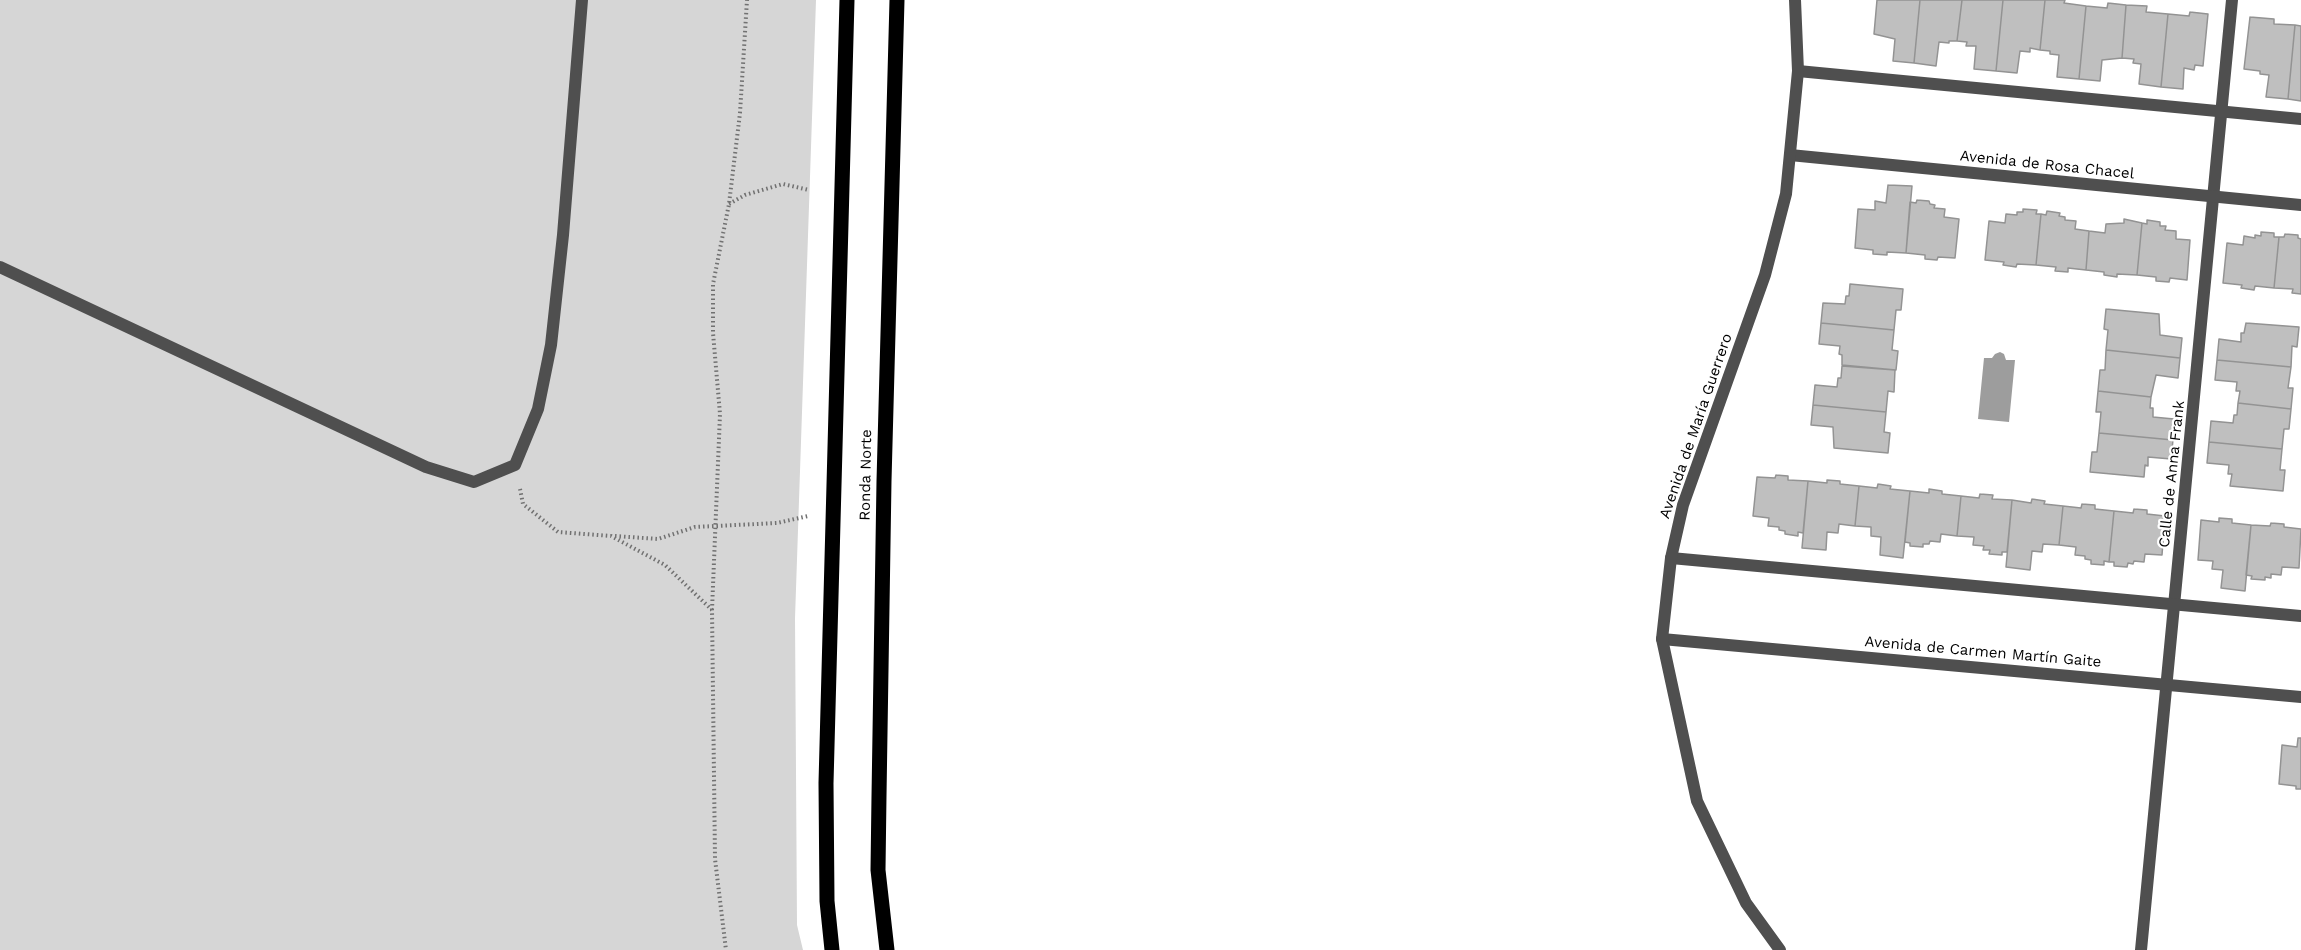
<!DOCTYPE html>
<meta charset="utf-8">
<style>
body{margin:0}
canvas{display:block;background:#fff}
</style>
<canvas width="2301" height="950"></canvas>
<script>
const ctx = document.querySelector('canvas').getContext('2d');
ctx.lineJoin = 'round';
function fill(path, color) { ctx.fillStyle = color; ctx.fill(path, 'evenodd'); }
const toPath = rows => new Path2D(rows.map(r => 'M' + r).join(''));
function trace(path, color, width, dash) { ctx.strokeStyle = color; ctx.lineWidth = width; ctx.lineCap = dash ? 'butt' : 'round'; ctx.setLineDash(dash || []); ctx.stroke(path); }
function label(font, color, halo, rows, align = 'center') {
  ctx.font = font + ' "Work Sans",sans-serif'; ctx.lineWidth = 4.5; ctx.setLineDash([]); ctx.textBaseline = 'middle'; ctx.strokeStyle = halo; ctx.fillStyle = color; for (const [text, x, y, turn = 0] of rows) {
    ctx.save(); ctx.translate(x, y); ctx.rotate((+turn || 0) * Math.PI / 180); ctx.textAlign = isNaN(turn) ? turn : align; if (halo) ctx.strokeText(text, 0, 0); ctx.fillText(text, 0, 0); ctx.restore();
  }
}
const green = toPath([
 [0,0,816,0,795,618,797,925,803,950,0,950]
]);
const water = toPath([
 [2000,352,2004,354,2006,360,2015,360,2009,422,1978,419,1984,358,1992,358,1995,354]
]);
const building = toPath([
 [1877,0,1920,0,1914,63,1893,61,1895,39,1874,34,1877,0],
 [1920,0,1962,0,1957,41,1949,41,1949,43,1939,42,1936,66,1914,63,1920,0],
 [1962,0,2003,0,1996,71,1974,69,1976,46,1966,46,1967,42,1957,41,1962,0],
 [2003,0,2045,0,2040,50,2030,48,2030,52,2020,51,2017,73,1996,71,2003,0],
 [2045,0,2065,0,2064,3,2086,6,2079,79,2057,77,2059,55,2050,54,2050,51,2040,50,2045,0],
 [2108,3,2126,5,2122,58,2102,60,2100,81,2079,79,2086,6,2107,8,2108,3],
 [2126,5,2147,6,2146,12,2168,14,2161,87,2139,84,2141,64,2133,63,2134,59,2122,58,2126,5],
 [2190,12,2208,14,2203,66,2195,65,2194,70,2184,68,2183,89,2161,87,2168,14,2189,16,2190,12],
 [2250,17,2274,19,2274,24,2295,25,2288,99,2266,97,2269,75,2260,74,2260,71,2244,69,2250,17],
 [2295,25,2301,26,2301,101,2288,99,2295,25],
 [1888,185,1912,186,1906,253,1887,252,1887,255,1873,254,1873,250,1855,248,1858,209,1875,210,1875,201,1886,203,1888,185],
 [1917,200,1929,201,1930,204,1935,205,1934,208,1945,209,1944,217,1959,219,1955,258,1938,257,1937,260,1925,259,1925,255,1906,253,1910,202,1916,203,1917,200],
 [2023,209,2037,210,2036,214,2041,214,2036,265,2017,264,2016,267,2003,265,2004,262,1985,260,1989,221,2005,223,2006,214,2017,215,2017,212,2023,212,2023,209],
 [2047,211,2060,213,2059,216,2065,217,2065,220,2076,221,2075,229,2089,231,2086,270,2068,268,2068,272,2055,271,2056,267,2036,265,2041,214,2046,215,2047,211],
 [2124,219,2142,223,2137,275,2117,274,2117,277,2104,275,2104,272,2086,270,2089,231,2105,233,2106,224,2124,223,2124,219],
 [2147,220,2160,222,2160,226,2166,226,2165,230,2176,231,2176,239,2190,240,2187,280,2170,278,2169,282,2156,281,2156,277,2137,275,2142,223,2147,224,2147,220],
 [2261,232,2274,233,2274,237,2279,237,2274,288,2255,286,2254,290,2241,288,2242,285,2223,283,2227,243,2243,245,2244,236,2255,238,2255,235,2261,236,2261,232],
 [2285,234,2298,235,2298,238,2301,239,2301,294,2292,293,2293,289,2274,288,2279,237,2284,237,2285,234],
 [1850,284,1903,289,1901,310,1896,310,1894,330,1821,323,1823,303,1845,304,1846,296,1849,296,1850,284],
 [2106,309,2159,314,2160,335,2182,338,2180,358,2106,350,2108,330,2104,329,2106,309],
 [1821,323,1894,330,1892,350,1898,351,1896,370,1842,365,1842,355,1839,354,1840,346,1819,344,1821,323],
 [2246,323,2299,327,2297,347,2292,346,2291,367,2217,360,2219,339,2241,342,2241,333,2244,333,2246,323],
 [2106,350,2180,358,2178,378,2156,375,2151,397,2098,391,2100,370,2105,370,2106,350],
 [2217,360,2291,367,2288,388,2293,388,2291,409,2238,403,2240,391,2236,391,2237,382,2215,380,2217,360],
 [1842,366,1895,370,1894,392,1888,391,1886,412,1813,405,1815,385,1837,387,1838,378,1841,378,1842,366],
 [2098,391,2151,397,2150,408,2153,408,2153,417,2174,419,2173,440,2099,433,2101,412,2096,412,2098,391],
 [2238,403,2291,409,2289,429,2284,429,2282,449,2209,442,2211,421,2233,423,2234,415,2237,415,2238,403],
 [1813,405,1886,412,1884,432,1890,433,1888,453,1834,448,1833,427,1811,425,1813,405],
 [2099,433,2173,440,2171,459,2148,457,2148,466,2145,465,2144,477,2090,472,2092,452,2097,452,2099,433],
 [2209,442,2282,449,2280,470,2285,470,2283,491,2230,486,2232,474,2228,474,2229,465,2207,463,2209,442],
 [1776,475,1788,476,1788,480,1808,481,1803,533,1798,532,1798,536,1785,534,1785,531,1779,530,1779,527,1768,526,1769,518,1753,516,1757,477,1775,478,1776,475],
 [1827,480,1840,481,1840,484,1859,486,1855,526,1839,524,1838,533,1827,532,1826,550,1802,548,1808,481,1827,483,1827,480],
 [1878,484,1891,486,1890,489,1910,491,1903,558,1880,555,1881,537,1871,536,1871,527,1855,526,1859,486,1877,488,1878,484],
 [1929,489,1942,491,1942,494,1961,496,1957,536,1941,534,1940,542,1930,541,1929,544,1923,544,1923,547,1910,546,1910,543,1905,542,1910,491,1929,493,1929,489],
 [1980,494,1993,495,1992,499,2012,500,2007,552,2002,552,2002,555,1989,554,1990,550,1983,550,1984,546,1973,545,1974,537,1957,536,1961,496,1979,498,1980,494],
 [2032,499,2045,501,2044,504,2063,506,2059,545,2043,544,2042,552,2032,551,2030,570,2006,567,2012,500,2031,503,2032,499],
 [2082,504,2095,505,2095,509,2114,511,2109,562,2104,561,2104,565,2091,564,2091,560,2085,559,2085,556,2075,555,2076,547,2059,545,2063,506,2081,508,2082,504],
 [2134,509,2147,510,2147,514,2165,516,2162,555,2145,554,2144,562,2134,561,2133,564,2128,563,2127,567,2114,566,2114,562,2109,562,2114,511,2133,513,2134,509],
 [2219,518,2232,519,2232,523,2251,525,2245,591,2221,588,2223,570,2212,569,2213,561,2198,560,2201,520,2219,522,2219,518],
 [2271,523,2284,524,2284,527,2301,529,2299,568,2282,567,2281,575,2271,574,2271,578,2265,577,2265,580,2251,579,2252,576,2246,575,2251,525,2270,526,2271,523],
 [2298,738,2301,738,2301,789,2296,789,2296,786,2279,784,2282,745,2297,747,2298,738]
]);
const path = toPath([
 [729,204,745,195,783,184,809,190],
 [520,489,523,504,558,532,611,536,665,565,712,610,715,859,726,950],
 [615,536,658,539,695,527,777,523,808,516],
 [712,610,720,414,713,333,713,284,729,204,740,113,747,0]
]);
const pedestrian = toPath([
 [2141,950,2232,0]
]);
const minor = toPath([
 [1798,71,2301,119],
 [1790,155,2301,205],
 [0,267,426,467,474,482,515,465,538,409,551,345,563,235,582,0],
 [1671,558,2301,616],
 [1662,639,2301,697]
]);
const tertiary = toPath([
 [1780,950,1746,903,1697,801,1662,639,1671,558,1683,505,1765,275,1786,194,1798,71,1795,0]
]);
const primary = toPath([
 [832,950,827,901,826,783,847,0],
 [887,950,878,870,879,796,884,481,897,0]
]);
const streetNames = [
 ["Avenida de Rosa Chacel",2047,165,6],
 ["Avenida de María Guerrero",1696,426,-71],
 ["Calle de Anna Frank",2172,474,-84],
 ["Ronda Norte",866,475,-89],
 ["Avenida de Carmen Martín Gaite",1983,652,5]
];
fill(green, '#d6d6d6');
fill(water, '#9d9d9d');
fill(building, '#bfbfbf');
trace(building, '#939393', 1.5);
trace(path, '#717171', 4, [1.5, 3]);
trace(pedestrian, '#4f4f4f', 12);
trace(minor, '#4f4f4f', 12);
trace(tertiary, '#4f4f4f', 12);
trace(primary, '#000', 15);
label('15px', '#000', '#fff', streetNames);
</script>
